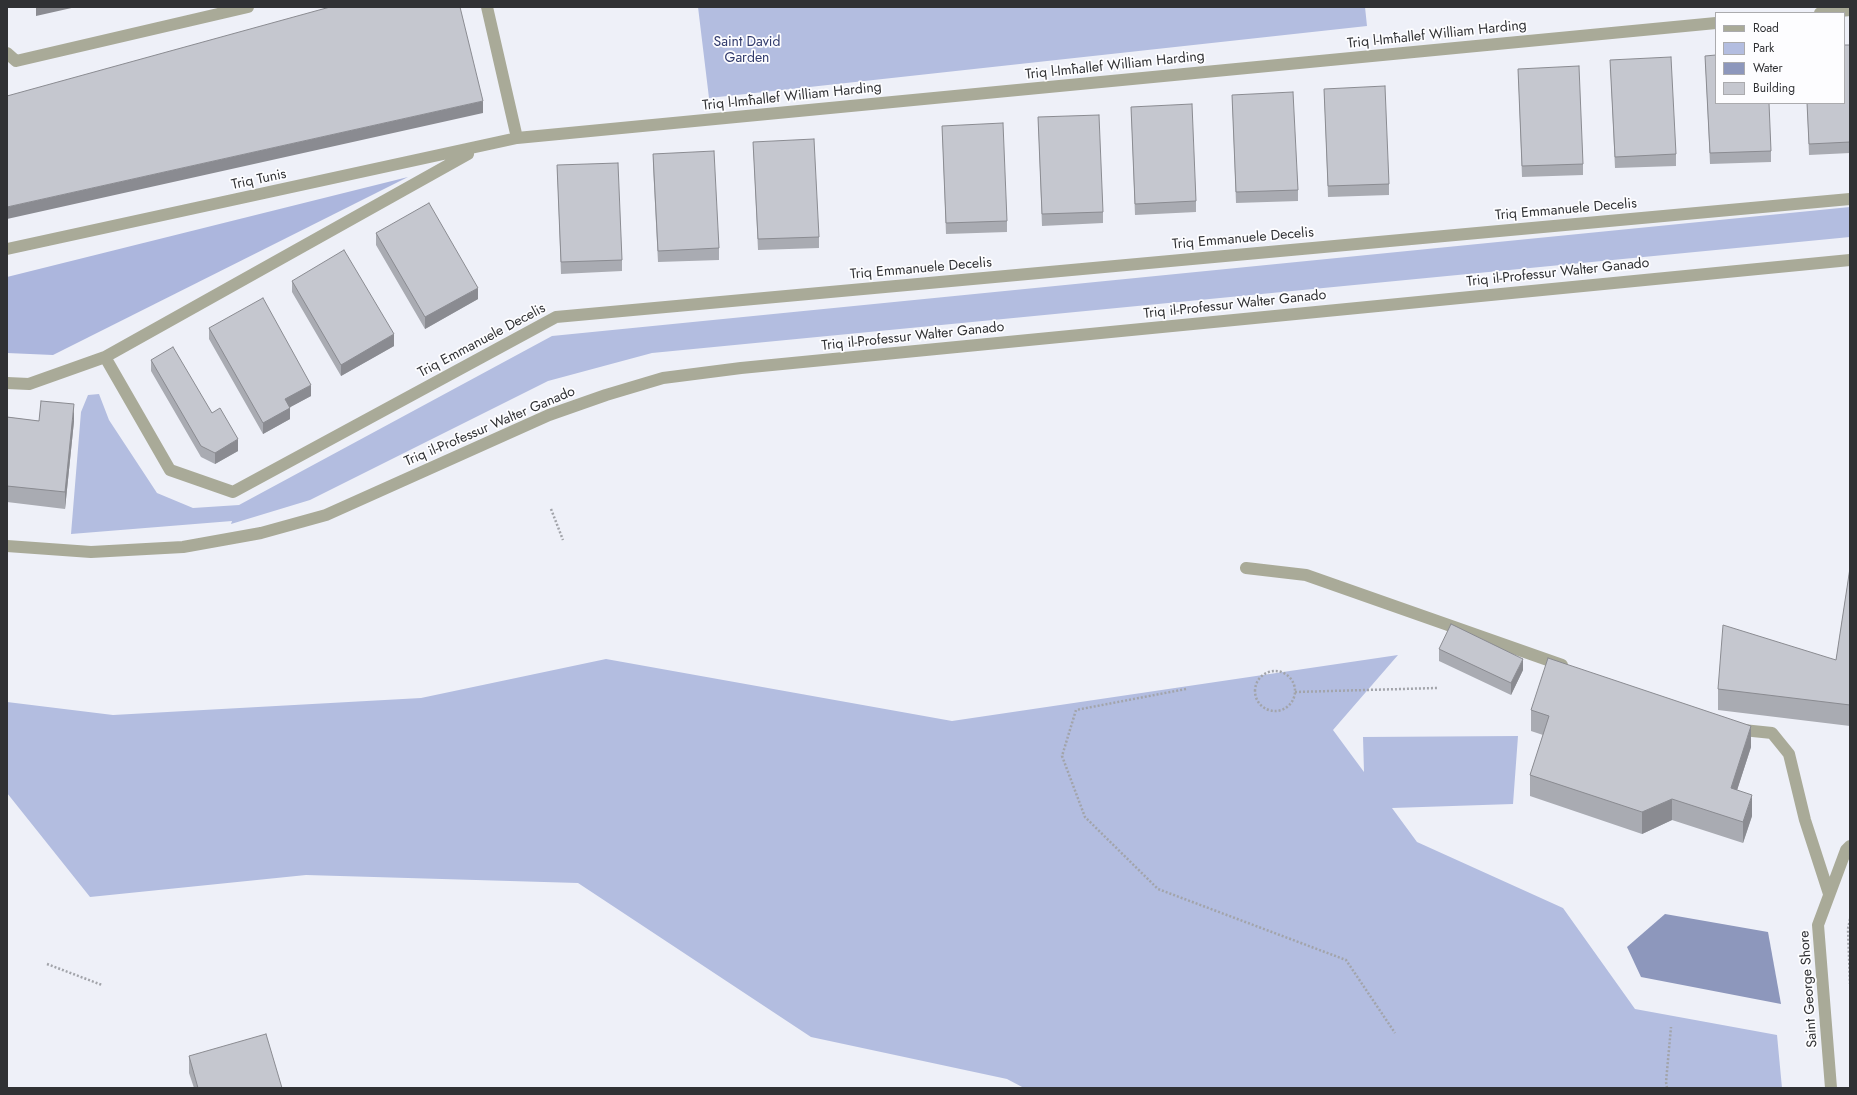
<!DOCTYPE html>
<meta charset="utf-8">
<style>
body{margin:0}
#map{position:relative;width:1857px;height:1095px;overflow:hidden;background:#eef0f8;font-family:Jost,sans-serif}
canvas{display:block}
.frame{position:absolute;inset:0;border:8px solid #303134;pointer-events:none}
.legend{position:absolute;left:1715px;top:12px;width:130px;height:92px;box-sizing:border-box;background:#fdfdff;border:1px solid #ababae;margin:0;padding:5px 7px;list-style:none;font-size:12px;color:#303134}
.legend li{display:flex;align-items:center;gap:8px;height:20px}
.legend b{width:20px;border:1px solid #ababae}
</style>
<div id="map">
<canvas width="1857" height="1095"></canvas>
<div class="frame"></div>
<ul class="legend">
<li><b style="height:5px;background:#a9aa98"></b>Road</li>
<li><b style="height:11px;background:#b3bde0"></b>Park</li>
<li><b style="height:11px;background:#8d97bc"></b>Water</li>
<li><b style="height:11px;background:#c5c7cf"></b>Building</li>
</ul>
</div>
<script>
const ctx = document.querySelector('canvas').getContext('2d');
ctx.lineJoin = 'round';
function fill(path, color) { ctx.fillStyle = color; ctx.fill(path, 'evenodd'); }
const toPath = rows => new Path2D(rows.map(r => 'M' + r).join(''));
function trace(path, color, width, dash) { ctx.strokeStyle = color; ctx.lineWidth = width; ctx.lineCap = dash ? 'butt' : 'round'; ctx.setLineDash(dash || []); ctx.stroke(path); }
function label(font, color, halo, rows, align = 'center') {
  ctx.font = font + ' Jost,sans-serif'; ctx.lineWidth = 3.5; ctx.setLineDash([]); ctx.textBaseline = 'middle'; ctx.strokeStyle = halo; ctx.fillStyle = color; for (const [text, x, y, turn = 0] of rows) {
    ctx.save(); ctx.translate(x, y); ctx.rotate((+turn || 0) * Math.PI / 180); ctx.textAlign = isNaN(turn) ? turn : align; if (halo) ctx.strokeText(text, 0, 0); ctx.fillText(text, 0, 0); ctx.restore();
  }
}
const green = toPath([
 [698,7,1365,7,1367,26,709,98],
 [1850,207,1850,237,652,353,548,381,310,500,231,524,232,521,71,534,81,412,88,395,99,394,109,420,157,493,193,508,239,505,552,336],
 [1398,655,1333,730,1364,772,1363,737,1518,736,1513,804,1392,808,1417,842,1563,908,1635,1009,1777,1035,1782,1088,1024,1088,1007,1079,811,1037,578,883,306,875,90,897,7,793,7,702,113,715,421,698,606,659,952,721]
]);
const forest = toPath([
 [408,177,53,355,7,353,7,277]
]);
const water = toPath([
 [1665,914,1768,932,1781,1004,1641,977,1627,947]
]);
const path = toPath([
 [551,509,563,540],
 '1255 691a20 20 0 1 1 40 0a20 20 0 1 1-40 0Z',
 [1186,689,1076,710,1062,756,1085,817,1158,889,1346,960,1395,1033],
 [1295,692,1437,688],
 [1850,919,1848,929,1850,984],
 [47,964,102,985],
 [1667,1088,1666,1082,1671,1027]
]);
const minor = toPath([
 [487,7,517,138],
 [1820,13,1850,10],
 [7,53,16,61,248,7],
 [7,249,517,138,1716,23],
 [105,357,170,470,233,492,556,317,1850,199],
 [7,383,29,384,105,357,468,154],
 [7,546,91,552,183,547,261,533,326,515,549,415,606,395,663,378,741,368,1850,260],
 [1246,568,1306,575,1562,665],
 [1735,727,1743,730,1772,733,1789,754,1805,820,1829,894],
 [1831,1088,1818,925,1846,850,1850,846]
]);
const wall = toPath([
 [1850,45,1850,153,1809,155,1807,103,1844,103],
 [1705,56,1771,151,1771,162,1710,164],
 [1610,60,1676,154,1676,166,1615,168],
 [1518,69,1583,164,1583,175,1522,177],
 [1324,89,1389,184,1389,195,1328,197],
 [1232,95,1298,190,1298,201,1236,203],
 [1131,107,1196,201,1196,212,1135,215],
 [1038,117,1103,212,1103,223,1042,226],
 [942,126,1007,221,1007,232,946,234],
 [753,142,819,237,819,248,758,250],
 [653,154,719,248,719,260,658,262,653,165],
 [557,165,622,260,622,271,561,274],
 [376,233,478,299,425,329,376,245],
 [292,281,394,346,341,376,292,292],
 [209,328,311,396,290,407,290,419,263,434,209,339],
 [151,360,212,413,238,451,215,464,201,457,151,371],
 [7,417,39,421,74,421,65,509,7,502],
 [1850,568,1850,726,1718,710,1718,689,1836,660],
 [1439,649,1523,670,1511,695,1439,661],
 [1531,710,1751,747,1737,790,1752,816,1743,843,1672,820,1642,834,1530,796,1530,775,1543,735,1531,731],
 [189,1056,282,1088,194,1088,189,1073]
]);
const shadedWall = toPath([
 [36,7,76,7,36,16],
 [483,101,483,113,7,219,7,207],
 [478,288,478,299,425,329,425,317],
 [394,334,394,346,341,376,341,365],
 [311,385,311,396,285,410,285,399],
 [74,404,74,421,65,509,65,492],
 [290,408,290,419,263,434,263,423],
 [238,439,238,451,215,464,215,453],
 [1523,659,1523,670,1511,695,1511,683],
 [1751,726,1751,747,1731,809,1731,788],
 [1752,795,1752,816,1743,843,1743,822],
 [1672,799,1672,820,1642,834,1642,812]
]);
const building = toPath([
 [330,7,460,7,483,101,7,207,7,96,330,7],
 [1844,45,1850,45,1850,142,1809,144,1807,103,1844,103,1844,45],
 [1716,55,1716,103,1769,103,1771,151,1710,153,1705,56,1716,55],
 [1671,57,1676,154,1615,157,1610,60,1671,57],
 [1579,66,1583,164,1522,166,1518,69,1579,66],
 [1385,86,1389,184,1328,186,1324,89,1385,86],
 [1293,92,1298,190,1236,192,1232,95,1293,92],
 [1192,104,1196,201,1135,204,1131,107,1192,104],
 [1099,115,1103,212,1042,214,1038,117,1099,115],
 [1003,123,1007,221,946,223,942,126,1003,123],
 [814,139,819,237,758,239,753,142,814,139],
 [714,151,719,248,658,251,653,154,714,151],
 [618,163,622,260,561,262,557,165,618,163],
 [429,203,478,288,425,317,376,233,429,203],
 [344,250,394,334,341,365,292,281,344,250],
 [263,298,311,385,285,399,290,408,263,423,209,328,263,298],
 [173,347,212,413,220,408,238,439,215,453,201,446,151,360,173,347],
 [41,401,74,404,65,492,7,486,7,417,39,421,41,401],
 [1850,568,1850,705,1718,689,1723,625,1836,660,1850,568],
 [1451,624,1523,659,1511,683,1439,649,1451,624],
 [1548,658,1751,726,1731,788,1752,795,1743,822,1672,799,1642,812,1530,775,1549,716,1531,710,1548,658],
 [266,1034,282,1088,198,1088,189,1056,266,1034]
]);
const streetNames = [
 ["Triq l-Imħallef William Harding",1437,35,-6],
 ["Triq l-Imħallef William Harding",1115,66,-6],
 ["Triq l-Imħallef William Harding",792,97,-6],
 ["Triq Tunis",259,180,-12],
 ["Triq Emmanuele Decelis",1566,210,-5],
 ["Triq Emmanuele Decelis",1243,239,-5],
 ["Triq Emmanuele Decelis",921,269,-5],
 ["Triq il-Professur Walter Ganado",1558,273,-6],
 ["Triq il-Professur Walter Ganado",1235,305,-6],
 ["Triq il-Professur Walter Ganado",913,337,-6],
 ["Triq Emmanuele Decelis",482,341,-28],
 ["Triq il-Professur Walter Ganado",490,427,-23],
 ["Saint George Shore",1809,989,-94]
];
const parkNames = [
 ["Saint David",747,43],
 ["Garden",747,59]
];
fill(green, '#b3bde0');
fill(forest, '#acb6dd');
fill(water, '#8d97bc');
trace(path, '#a2a4aa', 2.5, [2, 2]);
trace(minor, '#a9aa98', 12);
fill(wall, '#a9abb2');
fill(shadedWall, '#8a8b91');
fill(building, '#c5c7cf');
trace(building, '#8a8b91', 1);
label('14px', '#303134', '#fdfdff', streetNames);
label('14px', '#303a6c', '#fdfdff', parkNames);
</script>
